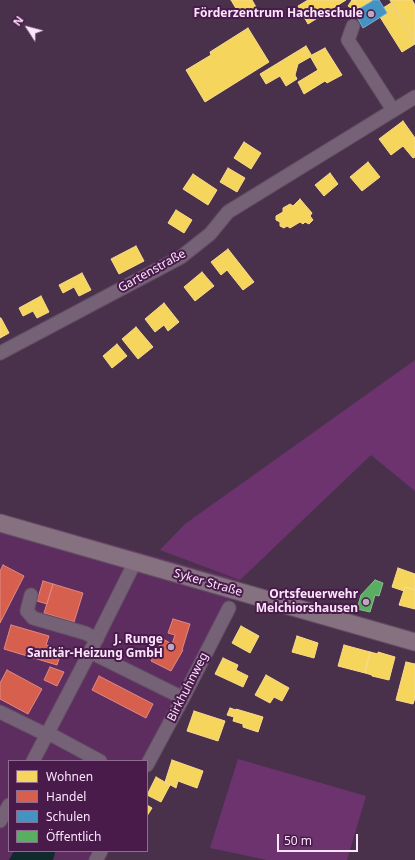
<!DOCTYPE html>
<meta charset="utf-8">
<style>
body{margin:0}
#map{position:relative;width:415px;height:860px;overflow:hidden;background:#4a314b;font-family:"Noto Sans",sans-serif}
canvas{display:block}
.legend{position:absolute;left:8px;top:760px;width:140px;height:92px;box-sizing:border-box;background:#491b4b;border:1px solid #916c92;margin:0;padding:5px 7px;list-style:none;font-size:12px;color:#fce5fc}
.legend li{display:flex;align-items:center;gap:8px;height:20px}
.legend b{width:20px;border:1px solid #916c92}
.north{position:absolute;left:8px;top:8px;width:40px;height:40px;-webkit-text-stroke:3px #491b4b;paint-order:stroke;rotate:306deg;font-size:11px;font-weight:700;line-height:16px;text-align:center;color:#fce5fc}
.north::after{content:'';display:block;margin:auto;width:14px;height:18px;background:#fce5fc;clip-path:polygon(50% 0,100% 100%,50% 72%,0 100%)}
.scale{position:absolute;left:277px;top:834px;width:81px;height:18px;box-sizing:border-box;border:2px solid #fce5fc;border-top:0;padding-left:5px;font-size:12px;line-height:14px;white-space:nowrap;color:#fce5fc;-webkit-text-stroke:3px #491b4b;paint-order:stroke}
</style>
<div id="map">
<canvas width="415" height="860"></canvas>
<ul class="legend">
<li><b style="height:11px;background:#f6d55c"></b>Wohnen</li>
<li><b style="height:11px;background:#d6604d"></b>Handel</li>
<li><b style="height:11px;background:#4393c3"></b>Schulen</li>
<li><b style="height:11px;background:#5aae61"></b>Öffentlich</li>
</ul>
<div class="north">N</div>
<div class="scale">50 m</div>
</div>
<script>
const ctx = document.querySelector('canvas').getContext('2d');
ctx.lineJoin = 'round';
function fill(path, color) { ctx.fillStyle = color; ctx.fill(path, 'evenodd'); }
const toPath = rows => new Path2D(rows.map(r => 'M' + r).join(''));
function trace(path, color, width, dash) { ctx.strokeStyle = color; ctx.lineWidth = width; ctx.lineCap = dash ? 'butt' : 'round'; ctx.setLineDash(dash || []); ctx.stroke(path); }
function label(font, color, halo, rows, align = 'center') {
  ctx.font = font + ' "Noto Sans",sans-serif'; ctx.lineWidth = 4; ctx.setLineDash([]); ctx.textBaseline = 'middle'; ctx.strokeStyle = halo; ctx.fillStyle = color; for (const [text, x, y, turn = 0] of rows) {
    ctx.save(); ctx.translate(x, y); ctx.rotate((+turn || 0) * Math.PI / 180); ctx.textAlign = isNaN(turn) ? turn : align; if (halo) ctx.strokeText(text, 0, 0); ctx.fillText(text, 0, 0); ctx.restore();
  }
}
const built = toPath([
 [0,513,240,580,147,773,147,761,9,761,9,851,109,851,105,860,0,860]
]);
const green = toPath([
 [415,360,415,491,371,455,240,580,160,550,185,524],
 [238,759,366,796,347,860,267,860,210,848]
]);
const water = toPath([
 [14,851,55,851,55,853,53,860,9,860]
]);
const homes = toPath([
 [231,0,252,0,256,7,241,17,231,0],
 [308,0,346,0,308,24,298,6,308,0],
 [352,0,354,0,359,9,356,11,348,6,352,0],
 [354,0,372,0,372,1,359,9,354,0],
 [390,0,412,0,415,5,415,41,390,0],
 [391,3,415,42,415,44,402,52,380,17,387,13,383,8,391,3],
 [248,28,269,62,205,102,186,70,211,55,210,52,248,28],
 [306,46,312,56,298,64,295,75,297,79,286,86,280,76,266,84,260,74,306,46],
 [325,48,342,75,327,83,325,81,304,94,298,82,318,70,310,56,325,48],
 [403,121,415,138,415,157,413,158,403,146,391,155,379,139,403,121],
 [244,142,261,153,251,169,234,158,244,142],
 [368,162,380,177,362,191,350,177,368,162],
 [228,168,245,178,237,192,220,182,228,168],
 [330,173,338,184,324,196,315,185,330,173],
 [193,174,217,190,208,205,183,189,193,174],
 [300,199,312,213,310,216,313,220,309,224,305,222,303,224,300,222,290,228,287,226,284,228,280,226,280,222,276,220,276,216,283,212,283,208,290,204,293,206,300,199],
 [176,210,192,220,184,233,168,223,176,210],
 [136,246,144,261,119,274,111,259,136,246],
 [228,249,254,282,243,290,227,270,221,275,211,262,228,249],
 [202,272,214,286,195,301,184,287,202,272],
 [82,273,91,290,79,296,74,287,63,293,59,285,82,273],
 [41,296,49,312,37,318,33,311,23,316,19,308,41,296],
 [164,303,179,322,168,331,164,325,155,332,145,319,164,303],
 [0,318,1,318,9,333,0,338,0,318],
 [136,327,153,347,138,359,122,339,136,327],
 [117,344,127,356,112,368,103,356,117,344],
 [398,568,415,574,415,590,405,587,404,591,392,587,398,568],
 [405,587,415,590,415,609,399,605,405,587],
 [241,626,259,636,250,653,232,643,241,626],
 [297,636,318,643,314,658,292,652,297,636],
 [344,645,370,652,365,673,338,666,344,645],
 [370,652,378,654,378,652,395,657,389,680,372,676,372,675,365,673,370,652],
 [223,658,238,665,236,670,248,676,243,687,215,674,223,658],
 [406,662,415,664,415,698,413,704,396,700,406,662],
 [266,675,289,688,282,701,274,697,270,703,255,695,266,675],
 [230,708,236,710,236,709,263,717,258,732,243,727,243,724,233,721,234,717,227,715,230,708],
 [194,711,225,721,218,741,187,731,194,711],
 [172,760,203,771,197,788,178,781,176,788,165,782,172,760],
 [156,777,170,785,161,802,147,795,156,777],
 [147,805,152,808,147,816,147,805]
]);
const shops = toPath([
 [3,565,24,576,0,623,0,571,3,565],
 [43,581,53,584,47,604,37,601,43,581],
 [53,584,83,593,74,622,44,613,53,584],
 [173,619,190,624,182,650,183,650,171,671,151,661,163,639,172,644,175,635,168,633,173,619],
 [11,625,49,636,46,645,62,650,57,665,4,649,11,625],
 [50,667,64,672,57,686,44,680,50,667],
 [7,670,42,689,28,714,0,699,0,683,7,670],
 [99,676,153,704,146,718,92,690,99,676]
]);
const schools = toPath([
 [374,0,379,0,387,13,363,28,354,12,374,0]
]);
const public = toPath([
 [375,580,383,583,379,596,375,595,370,612,357,609,361,595,375,580]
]);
const minor = toPath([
 [353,26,348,40,393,110],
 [0,353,181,257,210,234,228,212,415,97],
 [31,595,27,611,33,618,85,633,97,639],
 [90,652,183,698],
 [0,712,47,735],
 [48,733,100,761],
 [33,761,90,652,135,562],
 [147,765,183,698,229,608],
 [0,821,9,805],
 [96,860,101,851]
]);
const major = toPath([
 [0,523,415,642]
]);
const markers = [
 [371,14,4,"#bea6be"],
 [366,602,4,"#bea6be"],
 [171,647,4,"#bea6be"]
];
const poiNames = [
 ["Förderzentrum Hacheschule",363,14],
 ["Ortsfeuerwehr",358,595],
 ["Melchiorshausen",358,609],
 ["J. Runge",163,640],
 ["Sanitär-Heizung GmbH",163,654]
];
const streetNames = [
 ["Gartenstraße",152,271,-29],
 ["Syker Straße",208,583,16],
 ["Birkhuhnweg",188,687,-63]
];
fill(built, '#5d2d5f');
fill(green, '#6d336f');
fill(water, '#12292e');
fill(homes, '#f6d55c');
trace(homes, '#f8da8c', 1);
fill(shops, '#d6604d');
trace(shops, '#e18882', 1);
fill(schools, '#4393c3');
trace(schools, '#7aacd4', 1);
fill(public, '#5aae61');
trace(public, '#8bbe90', 1);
trace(minor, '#634e64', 15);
trace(major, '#634e64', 19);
trace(minor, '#756276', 13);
trace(major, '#867180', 17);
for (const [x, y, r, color] of markers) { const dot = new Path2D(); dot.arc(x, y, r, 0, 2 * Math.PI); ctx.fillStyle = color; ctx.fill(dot); trace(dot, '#491b4b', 1.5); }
label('bold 12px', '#fce5fc', '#491b4b', poiNames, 'right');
label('12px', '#fce5fc', '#491b4b', streetNames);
</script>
